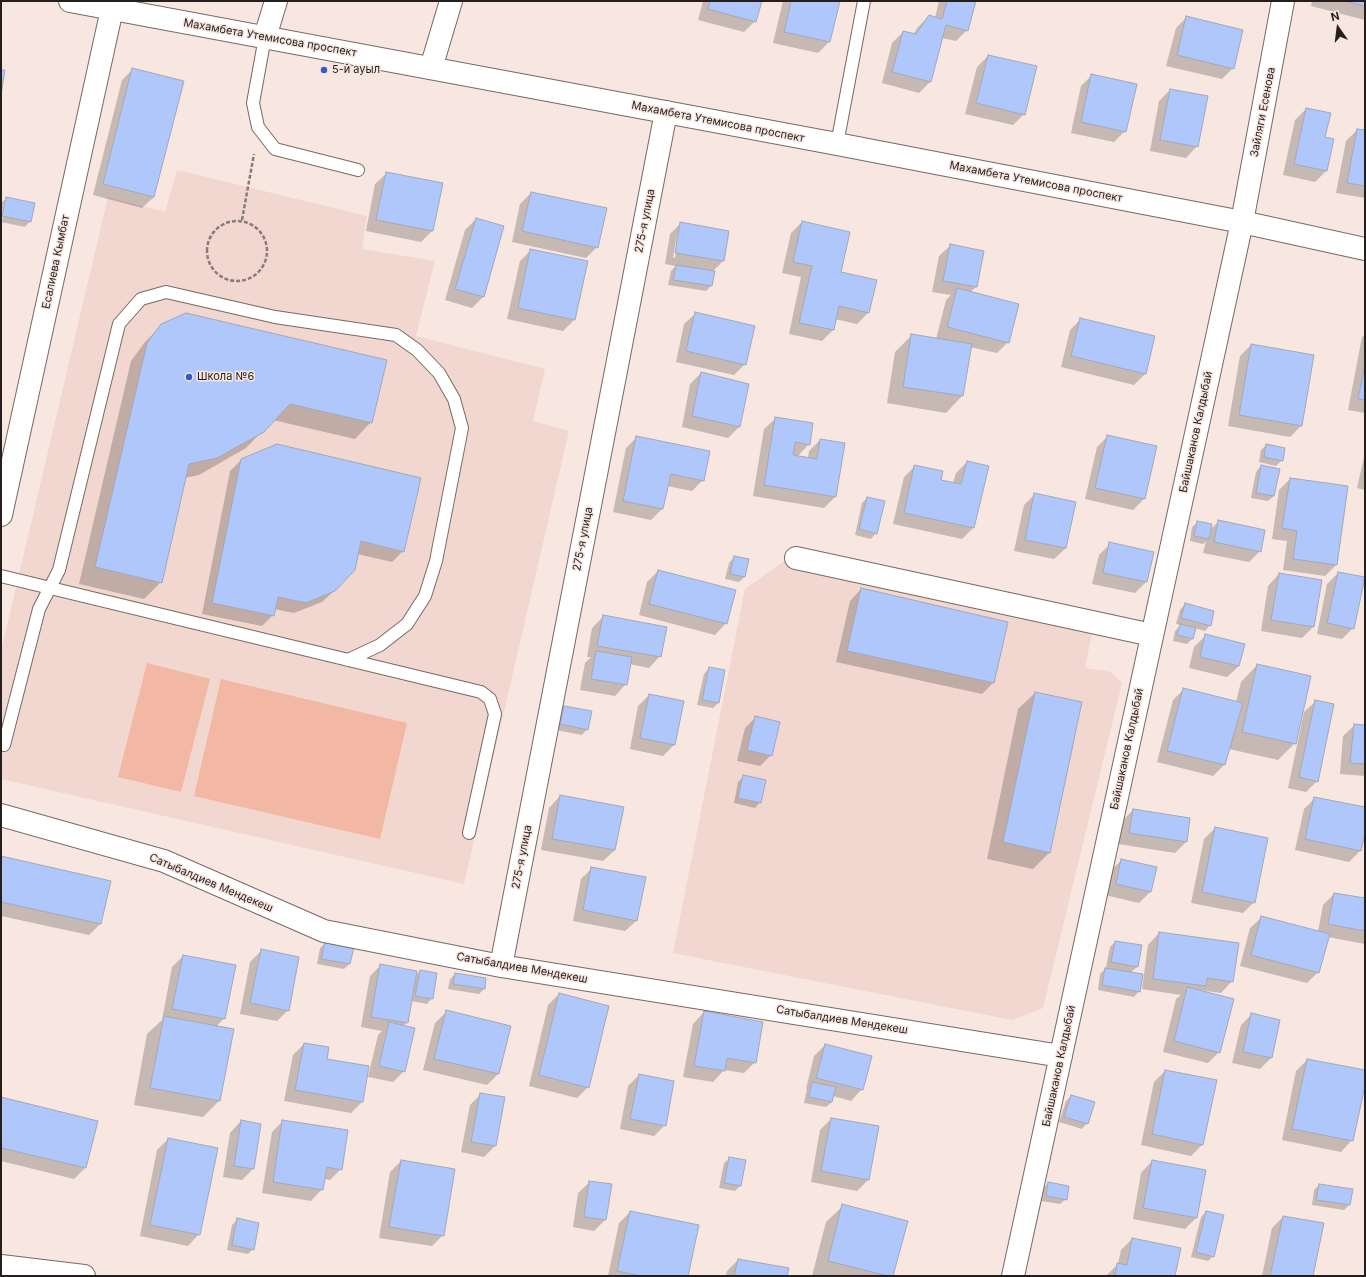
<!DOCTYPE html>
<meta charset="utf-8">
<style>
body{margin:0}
#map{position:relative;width:1366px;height:1277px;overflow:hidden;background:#f8e6e0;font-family:Inter,sans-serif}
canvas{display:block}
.frame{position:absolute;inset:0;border:2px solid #241e1c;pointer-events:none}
.north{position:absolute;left:1318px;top:8px;width:40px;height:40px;-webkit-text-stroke:3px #f8e6e0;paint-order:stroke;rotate:346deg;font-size:11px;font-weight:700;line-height:16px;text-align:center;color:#241e1c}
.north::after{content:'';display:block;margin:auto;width:14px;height:18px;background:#241e1c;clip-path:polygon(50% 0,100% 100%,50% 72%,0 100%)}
</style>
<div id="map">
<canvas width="1366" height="1277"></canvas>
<div class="frame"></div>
<div class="north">N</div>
</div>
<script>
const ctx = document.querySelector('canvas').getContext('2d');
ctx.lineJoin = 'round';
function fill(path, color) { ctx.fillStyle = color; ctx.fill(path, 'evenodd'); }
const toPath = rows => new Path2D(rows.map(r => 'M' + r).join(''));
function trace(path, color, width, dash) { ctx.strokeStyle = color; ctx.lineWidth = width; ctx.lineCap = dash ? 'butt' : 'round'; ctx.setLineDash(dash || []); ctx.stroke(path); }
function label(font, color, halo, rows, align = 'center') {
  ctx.font = font + ' Inter,sans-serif'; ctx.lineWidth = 3; ctx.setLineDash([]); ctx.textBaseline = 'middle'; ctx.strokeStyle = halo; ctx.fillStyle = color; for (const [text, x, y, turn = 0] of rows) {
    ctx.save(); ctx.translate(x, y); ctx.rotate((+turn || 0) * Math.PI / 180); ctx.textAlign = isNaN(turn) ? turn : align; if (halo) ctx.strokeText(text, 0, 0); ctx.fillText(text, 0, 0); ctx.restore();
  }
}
const built = toPath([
 [177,170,367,216,362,249,435,261,416,336,545,369,533,421,569,431,464,884,1,779,1,651,108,197,165,212],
 [783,562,1093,628,1085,668,1111,672,1122,683,1043,1008,1012,1020,673,953,745,589]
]);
const green = toPath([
 [147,663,210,679,181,792,118,777],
 [221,679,407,723,380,839,194,796]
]);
const shadow = toPath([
 [703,1,761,1,755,21,744,32,698,20],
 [783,1,839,1,829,42,818,53,773,43],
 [939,1,975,1,967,30,956,41,942,38,930,82,919,93,882,83,892,43,903,32,913,35,918,27,929,16,935,18],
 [1312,1,1365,1,1365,20,1311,6],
 [1187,17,1233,68,1222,79,1166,66,1176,28],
 [988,56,1024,114,1013,125,965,114,977,67],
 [133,69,154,197,142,208,93,195,122,80],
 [1092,75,1125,131,1114,142,1071,133,1081,86],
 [1170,90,1197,146,1186,158,1150,151,1159,101],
 [1306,109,1324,138,1333,140,1326,171,1315,182,1283,175,1295,120],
 [1357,130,1365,131,1365,198,1336,193,1346,141],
 [387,173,432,231,421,242,366,231,375,184],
 [531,193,597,247,586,258,512,242,520,204],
 [7,198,30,221,25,227,1,222,2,221,6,203,4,203,1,217,1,203],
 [476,219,503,227,483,297,472,308,445,300,465,230],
 [802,222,868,313,857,324,835,319,833,330,822,341,789,334,801,277,782,273,791,233],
 [681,223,723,261,712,272,711,286,706,291,668,285,671,271,676,266,665,264,670,234],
 [677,235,679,235,675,258,673,257],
 [951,245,983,251,976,287,970,292,1008,342,997,353,970,347,962,396,946,413,887,403,895,352,912,335,936,339,946,300,951,295,932,292,939,256],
 [531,250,574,320,563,331,507,319,520,261],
 [696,313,745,364,734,375,676,362,684,324],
 [1081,319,1145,374,1134,385,1061,367,1070,330],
 [162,325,371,422,355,439,273,420,246,448,199,475,185,478,161,582,144,599,79,584,131,361,145,342],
 [1365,335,1365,413,1348,410,1362,337],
 [1251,345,1313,356,1301,426,1290,437,1228,426,1240,356],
 [701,373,739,427,728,438,682,427,690,384],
 [776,418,809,444,797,457,808,458,809,451,820,440,835,497,824,508,753,496,764,429],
 [1108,436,1144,499,1133,510,1085,499,1097,447],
 [637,437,703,480,692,491,667,486,662,509,651,520,613,512,626,448],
 [1266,445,1282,460,1276,466,1259,462,1261,450],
 [1365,453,1365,490,1357,488],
 [241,460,403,551,392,562,357,554,334,591,322,602,294,613,274,609,273,615,262,626,202,614,230,471],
 [967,462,973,528,962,539,893,524,904,477,915,466,940,480,953,483,956,473],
 [1261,466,1274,496,1268,501,1251,498,1256,472],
 [1290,479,1347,487,1336,565,1325,576,1283,570,1287,541,1272,539,1279,490],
 [1035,494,1066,548,1054,559,1014,551,1024,505],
 [867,498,876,533,871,539,855,535,862,503],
 [1219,521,1260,551,1249,562,1203,553,1206,541,1203,544,1190,541,1192,527,1198,522,1210,530],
 [1110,544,1146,582,1135,593,1092,584,1099,555],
 [734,557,744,577,739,582,725,579,729,563],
 [658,571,726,623,715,635,639,615,647,582],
 [1338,573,1353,628,1342,639,1317,634,1327,584],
 [1279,574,1313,627,1302,638,1261,631,1268,586],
 [861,589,1007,622,993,683,982,694,836,662,850,601],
 [1185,604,1210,625,1205,631,1195,628,1192,639,1187,644,1173,641,1175,631,1181,625,1176,624,1180,610],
 [603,617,660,656,649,668,629,664,626,684,615,696,580,690,585,663,591,657,587,657,592,628],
 [1205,636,1239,666,1227,677,1189,668,1194,647],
 [1257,665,1295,743,1278,760,1229,749,1224,765,1213,776,1157,762,1173,700,1184,689,1236,702,1241,682],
 [709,668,718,703,713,708,697,705,704,674],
 [1035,693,1050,852,1033,869,987,859,1018,709],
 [649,695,674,745,663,756,630,749,638,706],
 [1316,701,1317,781,1306,792,1288,788,1304,712],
 [565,707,587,729,582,735,556,730,559,712],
 [756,717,771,755,760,766,737,761,745,728],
 [1355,725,1365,726,1365,776,1340,774,1343,736],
 [743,777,760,802,755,808,734,803,738,782],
 [560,796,623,808,615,850,603,861,541,850,549,808],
 [1315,798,1365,808,1365,828,1360,851,1349,862,1295,850,1304,809],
 [1133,810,1186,842,1175,853,1118,844,1122,821],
 [1215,828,1254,902,1243,913,1191,903,1204,839],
 [1,857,110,881,100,924,89,935,1,916],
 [1122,860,1156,868,1150,892,1139,903,1105,895,1110,871],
 [592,868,637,920,625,931,573,921,581,879],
 [1334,894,1365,899,1365,944,1328,937,1318,972,1307,983,1240,966,1250,928,1262,917,1318,932,1323,905],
 [1159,933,1232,981,1221,993,1199,990,1219,1052,1208,1063,1163,1052,1176,999,1181,995,1142,989,1148,945],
 [1115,942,1137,967,1130,973,1139,991,1134,997,1098,990,1100,974,1107,967,1106,967,1110,947],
 [325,943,353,948,349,964,344,969,317,964,320,948],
 [261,951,288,1010,277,1021,240,1014,250,962],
 [183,956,224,1018,216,1027,219,1101,203,1117,134,1105,147,1034,162,1020,172,967],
 [381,965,415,976,420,971,432,998,427,1004,411,1001,407,1022,403,1026,404,1071,393,1082,368,1077,378,1035,382,1031,361,1027,370,976],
 [455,974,484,989,479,994,448,989,450,979],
 [559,994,588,1087,577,1098,529,1086,548,1005],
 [446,1012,510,1027,498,1074,487,1085,423,1070,435,1023],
 [704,1012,755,1062,744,1073,724,1070,713,1082,683,1077,693,1024],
 [1252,1014,1279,1021,1271,1058,1260,1069,1232,1063,1241,1025],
 [304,1044,326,1060,368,1067,362,1102,351,1113,284,1101,293,1055],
 [825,1045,862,1089,851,1101,833,1096,832,1102,826,1107,804,1103,807,1089,806,1089,814,1056],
 [1307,1060,1365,1071,1365,1081,1352,1140,1341,1152,1282,1140,1296,1071],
 [1165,1071,1216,1081,1202,1145,1191,1156,1141,1145,1154,1082],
 [639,1075,665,1125,654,1136,620,1129,628,1086],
 [481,1094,495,1146,484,1157,461,1152,470,1105],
 [1071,1096,1087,1123,1082,1129,1059,1122,1066,1101],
 [1,1098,96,1121,85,1168,74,1179,1,1161],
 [831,1119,868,1180,857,1191,811,1182,820,1130],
 [241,1121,253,1169,242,1180,223,1177,230,1133],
 [283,1121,341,1169,330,1180,324,1179,322,1189,311,1201,262,1193,272,1132],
 [168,1139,199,1234,188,1246,140,1236,157,1150],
 [730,1158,740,1186,735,1191,719,1188,724,1163],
 [401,1161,443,1235,432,1246,379,1238,390,1172],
 [1152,1161,1196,1218,1185,1229,1133,1219,1141,1173],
 [590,1182,605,1220,594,1231,573,1227,578,1193],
 [1049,1183,1066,1199,1060,1204,1041,1201,1043,1188],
 [1319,1185,1349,1205,1344,1210,1312,1205,1314,1190],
 [843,1206,892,1276,812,1276,826,1222],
 [630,1212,687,1276,608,1276,619,1223],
 [1206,1212,1213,1256,1208,1261,1191,1257,1201,1217],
 [1283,1217,1312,1276,1262,1276,1272,1228],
 [238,1219,253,1249,248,1254,227,1250,232,1225],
 [1132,1239,1174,1276,1106,1276,1118,1264,1121,1250],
 [738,1260,786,1276,726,1276,727,1271]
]);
const building = toPath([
 [710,1,762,1,756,22,708,9,710,1],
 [791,1,840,1,830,42,784,32,791,1],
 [947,1,976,1,968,31,946,25,931,82,892,72,903,31,916,34,929,15,942,19,947,1],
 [1344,1,1365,1,1365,6,1344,1],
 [1186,16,1243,30,1234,69,1177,55,1186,16],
 [988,55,1037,66,1025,115,976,103,988,55],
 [132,68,184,81,154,197,103,184,132,68],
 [1,70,5,70,1,95,1,70],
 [1091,74,1137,84,1126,132,1081,122,1091,74],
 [1170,89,1208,96,1198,147,1160,140,1170,89],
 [1306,108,1331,113,1325,137,1334,139,1327,171,1294,164,1306,108],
 [1357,129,1365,130,1365,186,1347,183,1357,129],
 [386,172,443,183,433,231,376,220,386,172],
 [531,192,607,208,598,248,522,231,531,192],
 [6,197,35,203,31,222,2,216,6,197],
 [476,218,504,226,484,297,455,289,476,218],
 [802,221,850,232,841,272,877,280,869,313,839,306,834,330,799,323,812,266,793,262,802,221],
 [680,222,729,231,724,261,675,253,680,222],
 [950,244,984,251,977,287,943,281,950,244],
 [530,249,588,261,575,320,518,308,530,249],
 [676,265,715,271,712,286,673,280,676,265],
 [957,288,1019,304,1009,343,947,327,957,288],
 [695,312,755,326,746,365,686,351,695,312],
 [186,313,387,360,372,423,290,404,264,432,217,458,189,464,162,583,95,567,147,343,161,324,186,313],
 [1080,318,1155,336,1146,374,1071,356,1080,318],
 [911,334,972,344,963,396,903,387,911,334],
 [1251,344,1314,355,1302,426,1239,415,1251,344],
 [1365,365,1365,400,1358,399,1365,365],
 [701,372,749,384,740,427,692,416,701,372],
 [775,417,813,423,810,445,795,442,793,455,817,459,820,439,845,443,836,497,764,485,775,417],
 [1107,435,1157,446,1145,499,1095,488,1107,435],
 [636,436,710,451,704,481,671,474,663,509,623,501,636,436],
 [277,444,421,478,404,552,361,541,355,570,335,591,306,603,278,597,274,616,212,603,241,459,277,444],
 [1266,444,1285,448,1283,461,1264,457,1266,444],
 [967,461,989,466,974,528,904,513,914,465,943,471,941,480,961,484,967,461],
 [1261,465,1280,469,1274,496,1256,493,1261,465],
 [1290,478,1348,486,1337,565,1293,559,1297,531,1282,528,1290,478],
 [1034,493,1076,502,1066,548,1025,540,1034,493],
 [867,497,885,501,877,534,859,529,867,497],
 [1218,520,1265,530,1261,552,1214,542,1218,520],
 [1197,521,1212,524,1209,539,1194,536,1197,521],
 [1109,542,1154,552,1147,582,1103,573,1109,542],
 [734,556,749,559,745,577,730,574,734,556],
 [658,570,736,590,727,624,649,604,658,570],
 [1338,572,1365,577,1354,629,1327,623,1338,572],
 [1279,573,1322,580,1314,627,1271,620,1279,573],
 [861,588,1008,622,994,683,847,651,861,588],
 [1185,603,1214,611,1211,626,1181,618,1185,603],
 [603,615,667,627,661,657,597,646,603,615],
 [1180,624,1196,628,1193,639,1177,635,1180,624],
 [1205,634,1245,644,1239,666,1200,657,1205,634],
 [596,651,632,657,627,685,591,679,596,651],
 [1257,664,1311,676,1296,744,1242,732,1257,664],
 [709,667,725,670,719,703,702,700,709,667],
 [1183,688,1243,703,1225,765,1167,751,1183,688],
 [1035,692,1082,702,1050,853,1003,842,1035,692],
 [649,694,684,701,675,745,640,738,649,694],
 [1315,700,1334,704,1318,782,1299,777,1315,700],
 [564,706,592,711,588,730,560,724,564,706],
 [755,716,780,722,772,756,747,750,755,716],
 [1354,724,1365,725,1365,764,1350,763,1354,724],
 [743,775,766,780,761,803,738,798,743,775],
 [560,795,624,807,615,850,552,839,560,795],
 [1314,797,1365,807,1365,833,1361,851,1305,839,1314,797],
 [1133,809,1190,818,1187,842,1129,833,1133,809],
 [1215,827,1268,838,1255,903,1202,892,1215,827],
 [1,856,111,881,101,924,1,902,1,856],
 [1121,859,1157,867,1151,892,1116,884,1121,859],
 [591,867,646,877,637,921,583,910,591,867],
 [1334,893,1365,898,1365,931,1328,924,1334,893],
 [1261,916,1330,934,1319,973,1251,955,1261,916],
 [1159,932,1239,943,1233,982,1207,978,1206,986,1153,979,1159,932],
 [1115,941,1142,945,1138,967,1111,962,1115,941],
 [325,942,354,947,350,964,321,959,325,942],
 [261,949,299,957,289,1011,250,1003,261,949],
 [183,955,236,965,225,1019,172,1009,183,955],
 [380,964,417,971,408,1023,371,1017,380,964],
 [1105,968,1143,974,1140,992,1102,985,1105,968],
 [420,970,437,973,433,999,415,996,420,970],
 [455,973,486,978,485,989,453,984,455,973],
 [1187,987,1234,999,1220,1053,1174,1041,1187,987],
 [559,993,609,1006,589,1088,539,1075,559,993],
 [446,1010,511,1026,499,1074,434,1059,446,1010],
 [704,1011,763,1022,756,1063,727,1058,725,1071,694,1066,704,1011],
 [1251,1013,1280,1020,1272,1058,1243,1052,1251,1013],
 [164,1016,234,1029,220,1101,150,1088,164,1016],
 [389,1022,415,1028,405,1072,379,1066,389,1022],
 [304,1043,329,1047,327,1059,369,1066,363,1102,295,1090,304,1043],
 [825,1044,872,1056,863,1090,816,1078,825,1044],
 [1307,1059,1365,1070,1365,1086,1353,1141,1292,1129,1307,1059],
 [1165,1070,1217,1080,1203,1145,1152,1134,1165,1070],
 [639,1074,674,1081,666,1126,630,1119,639,1074],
 [812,1082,836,1087,832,1102,809,1097,812,1082],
 [480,1093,505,1097,496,1146,471,1142,480,1093],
 [1071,1095,1095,1102,1088,1124,1064,1117,1071,1095],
 [1,1097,98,1121,86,1168,1,1148,1,1097],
 [831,1118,879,1126,869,1180,821,1171,831,1118],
 [241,1120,261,1124,254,1169,234,1166,241,1120],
 [282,1120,348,1130,342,1170,327,1167,323,1190,273,1182,282,1120],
 [168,1138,218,1148,200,1235,150,1225,168,1138],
 [729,1157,746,1160,741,1186,724,1183,729,1157],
 [401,1160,455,1169,444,1236,389,1227,401,1160],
 [1152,1160,1206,1170,1197,1218,1143,1208,1152,1160],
 [589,1181,612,1184,606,1220,584,1217,589,1181],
 [1048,1182,1069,1186,1067,1200,1046,1196,1048,1182],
 [1319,1184,1353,1189,1350,1205,1316,1200,1319,1184],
 [842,1204,908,1221,893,1276,888,1276,828,1261,842,1204],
 [630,1211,699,1225,688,1276,641,1276,617,1271,630,1211],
 [1206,1211,1224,1215,1214,1257,1196,1252,1206,1211],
 [1283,1216,1324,1223,1313,1276,1270,1276,1283,1216],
 [237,1218,259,1223,254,1250,232,1245,237,1218],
 [1132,1238,1181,1248,1175,1276,1115,1276,1117,1263,1127,1265,1132,1238],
 [738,1259,789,1268,787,1276,734,1276,738,1259]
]);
const path = toPath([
 [242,220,254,154],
 '207 251a30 30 0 1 1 60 0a30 30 0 1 1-60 0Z'
]);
const service = toPath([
 [265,37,253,103,258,127,275,149,358,170],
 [837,144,864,1],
 [1,576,481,692,490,699,495,714,469,833],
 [4,745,39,609,59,570,119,324,141,299,166,292,275,317,396,335,417,350,439,373,454,399,462,428,436,561,425,596,407,624,380,645,348,660]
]);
const minor = toPath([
 [265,37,276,1],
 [431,68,451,1],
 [1,515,112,9],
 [796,558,1152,635],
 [1,815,164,861,324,931,501,966,1061,1056],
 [501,966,666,112],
 [1,1266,84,1276],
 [1013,1276,1242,222,1283,1]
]);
const tertiary = toPath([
 [70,1,837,144,1242,222,1365,249]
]);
const markers = [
 [324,70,4,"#325aca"],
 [189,377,4,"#325aca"]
];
const streetNames = [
 ["Махамбета Утемисова проспект",270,38,10],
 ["Зайляги Есенова",1263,112,-79],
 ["Махамбета Утемисова проспект",718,122,11],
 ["Махамбета Утемисова проспект",1036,182,11],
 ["275-я улица",645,221,-79],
 ["Есалиева Кымбат",56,262,-78],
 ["Байшаканов Калдыбай",1196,432,-78],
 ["275-я улица",583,539,-79],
 ["Байшаканов Калдыбай",1127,749,-78],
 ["275-я улица",522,857,-79],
 ["Сатыбалдиев Мендекеш",211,883,23],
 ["Сатыбалдиев Мендекеш",522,968,10],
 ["Сатыбалдиев Мендекеш",842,1020,9],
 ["Байшаканов Калдыбай",1059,1066,-78]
];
const poiNames = [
 ["5-й ауыл",332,70],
 ["Школа №6",197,377]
];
fill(built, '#f1d7cf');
fill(green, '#f2b8a4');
fill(shadow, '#0003');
fill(building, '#afc7fb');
trace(building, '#a2a8b6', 1);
trace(service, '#786964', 14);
trace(minor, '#786964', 24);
trace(tertiary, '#786964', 24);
trace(path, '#887c78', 2.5, [4, 2]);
trace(service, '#fff', 12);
trace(minor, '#fff', 22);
trace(tertiary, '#fff', 22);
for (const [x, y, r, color] of markers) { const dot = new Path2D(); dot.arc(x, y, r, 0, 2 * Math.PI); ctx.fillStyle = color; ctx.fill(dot); trace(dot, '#f8e6e0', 1.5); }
label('11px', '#241e1c', '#f8e6e0', streetNames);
label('11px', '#241e1c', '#f8e6e0', poiNames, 'left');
</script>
